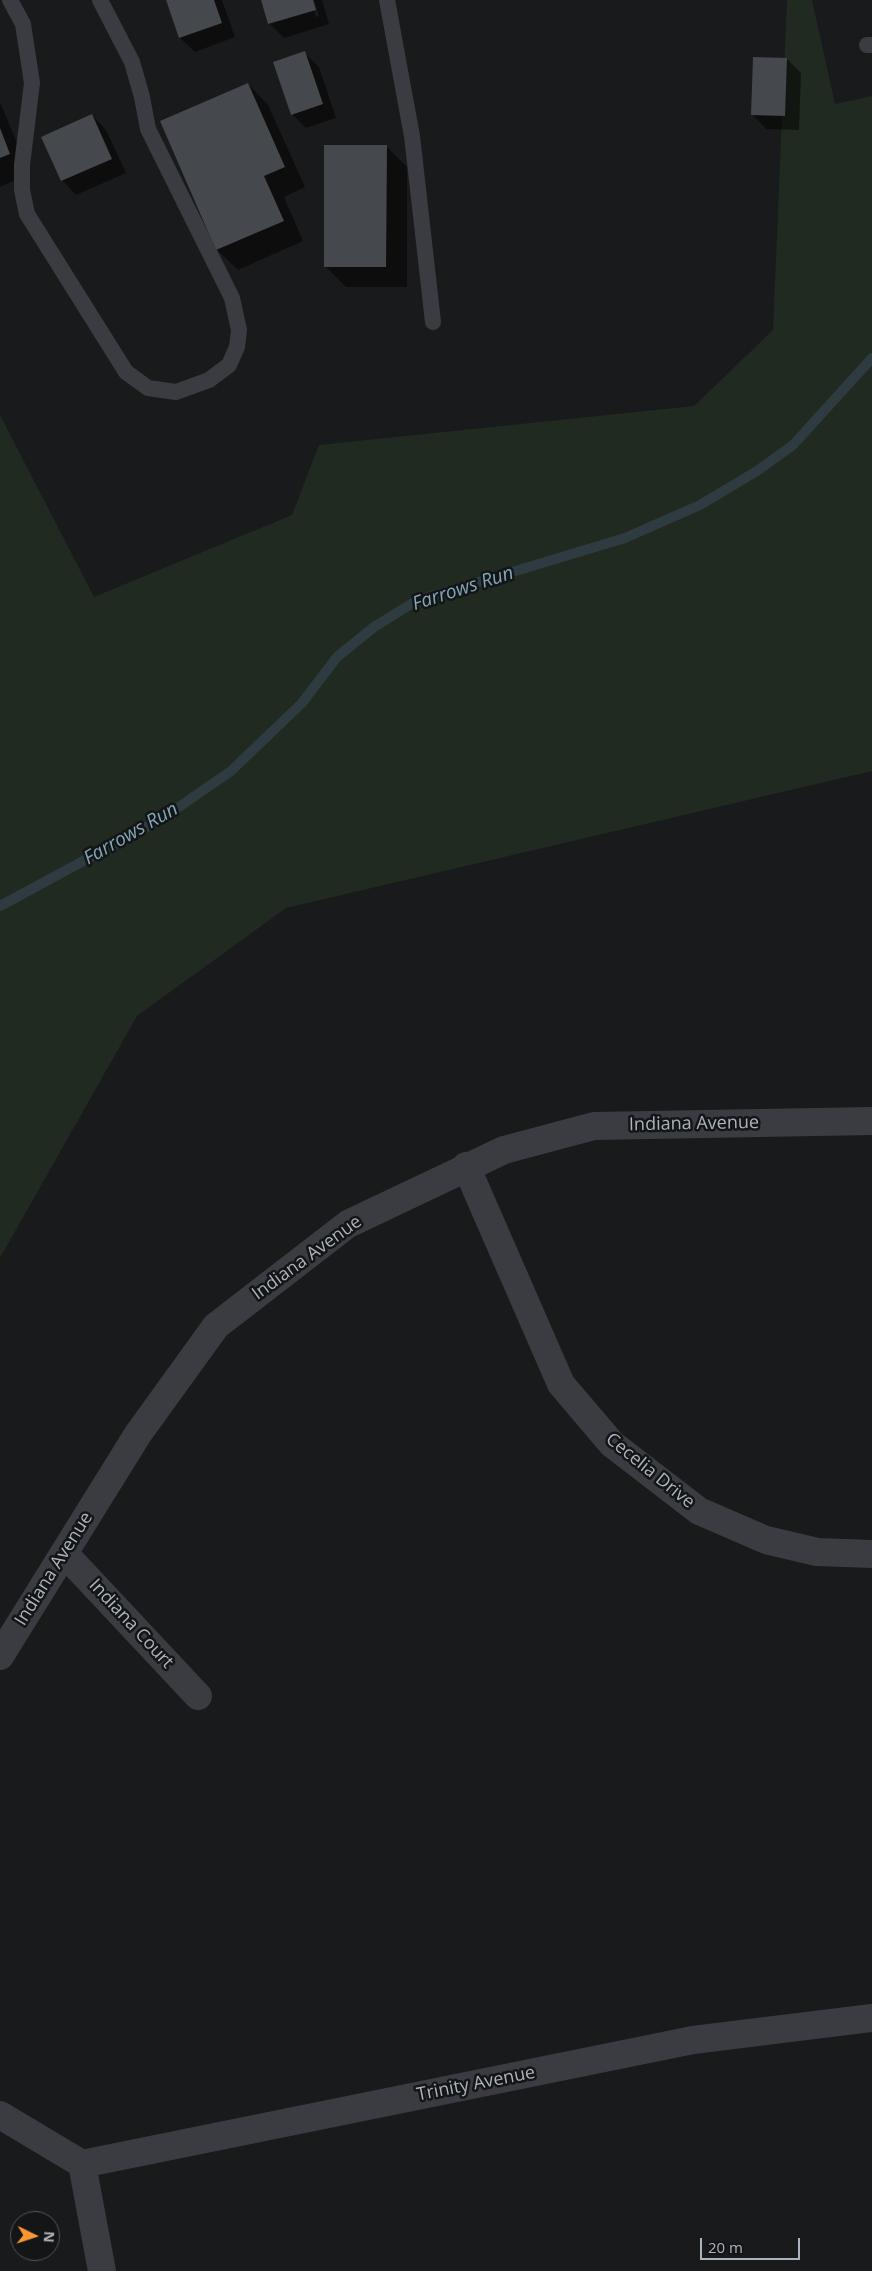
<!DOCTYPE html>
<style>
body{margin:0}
#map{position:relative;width:872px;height:2271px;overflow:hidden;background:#191a1c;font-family:"Open Sans",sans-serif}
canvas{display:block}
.north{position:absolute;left:10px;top:2211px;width:50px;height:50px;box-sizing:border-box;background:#141517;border:1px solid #505459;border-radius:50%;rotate:94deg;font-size:14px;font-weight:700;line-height:20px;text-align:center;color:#abb3bc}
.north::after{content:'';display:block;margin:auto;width:18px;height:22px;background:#fb9732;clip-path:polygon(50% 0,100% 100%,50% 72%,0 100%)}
.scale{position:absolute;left:700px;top:2238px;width:100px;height:22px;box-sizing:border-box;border:2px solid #abb3bc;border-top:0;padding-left:6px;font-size:15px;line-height:18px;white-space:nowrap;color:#abb3bc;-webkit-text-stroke:4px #141517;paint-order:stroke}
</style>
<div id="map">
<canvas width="872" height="2271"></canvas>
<div class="north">N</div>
<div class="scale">20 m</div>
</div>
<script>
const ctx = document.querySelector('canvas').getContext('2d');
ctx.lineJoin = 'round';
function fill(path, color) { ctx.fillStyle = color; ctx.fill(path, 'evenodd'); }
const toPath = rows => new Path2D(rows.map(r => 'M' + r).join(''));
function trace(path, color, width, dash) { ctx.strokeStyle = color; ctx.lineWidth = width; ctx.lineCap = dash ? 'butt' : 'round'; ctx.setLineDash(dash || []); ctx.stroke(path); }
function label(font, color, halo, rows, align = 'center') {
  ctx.font = font + ' "Open Sans",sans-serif'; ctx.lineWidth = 5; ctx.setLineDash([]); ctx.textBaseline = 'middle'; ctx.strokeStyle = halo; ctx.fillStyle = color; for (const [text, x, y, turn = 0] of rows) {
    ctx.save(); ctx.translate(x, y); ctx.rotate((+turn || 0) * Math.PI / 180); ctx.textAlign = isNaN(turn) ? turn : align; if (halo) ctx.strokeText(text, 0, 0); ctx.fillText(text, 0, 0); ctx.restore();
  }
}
const green = toPath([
 [787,0,812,0,835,104,872,96,872,771,286,908,137,1016,0,1258,0,415,94,597,292,515,319,445,694,406,773,330]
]);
const shadow = toPath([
 [167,0,222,0,235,37,195,52,180,38],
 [263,0,311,0,316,17,319,16,314,0,322,0,329,24,284,38,270,24],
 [305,53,319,67,336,118,306,128,292,114],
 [787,59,801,73,799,130,766,129,752,114],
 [248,84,268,105,305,187,284,197,303,241,238,270,217,250,162,122],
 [0,102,30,174,0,187],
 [92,115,106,130,126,173,76,195,62,180],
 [386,146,407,167,407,287,346,287,325,266]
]);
const stream = toPath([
 [0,906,163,818,231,771,302,703,337,657,374,627,416,601,625,538,700,505,757,471,793,445,872,358]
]);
const building = toPath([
 [166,0,214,0,222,23,179,38],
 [261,0,313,0,316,10,268,24],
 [305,51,323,104,291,115,273,62],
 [753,57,787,58,785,116,751,115],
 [248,83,285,167,264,176,284,221,216,250,160,121],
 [92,114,112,159,61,181,41,137],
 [0,128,10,154,0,158],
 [324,145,387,145,386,267,324,267]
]);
const lane = toPath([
 [10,0,23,24,32,83,22,165,22,190,27,214,126,372,148,388,176,392,209,380,229,365,237,347,239,330,232,298,148,129,142,97,132,62,100,0],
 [387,0,412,136,433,322],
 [867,45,872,45]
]);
const street = toPath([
 [466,1166,561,1384,612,1444,699,1511,766,1540,817,1552,872,1554],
 [64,1553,198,1696],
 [0,1656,138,1434,216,1326,348,1224,504,1150,594,1126,872,1121],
 [0,2115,82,2164,102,2271],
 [82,2164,693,2040,872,2018]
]);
const streetNames = [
 ["Indiana Avenue",694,1124,-1],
 ["Indiana Avenue",307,1258,-36],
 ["Cecelia Drive",650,1471,39],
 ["Indiana Avenue",54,1569,-58],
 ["Indiana Court",131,1624,47],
 ["Trinity Avenue",476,2084,-11]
];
const waterNames = [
 ["Farrows Run",463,589,-18],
 ["Farrows Run",131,834,-30]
];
fill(green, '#212a21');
fill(shadow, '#0007');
trace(stream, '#2e3c41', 10);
fill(building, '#45484c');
trace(lane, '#3a3c41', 16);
trace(street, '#3a3c41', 28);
label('18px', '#abb3bc', '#141517', streetNames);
label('italic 19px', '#81a7b8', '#141517', waterNames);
</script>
